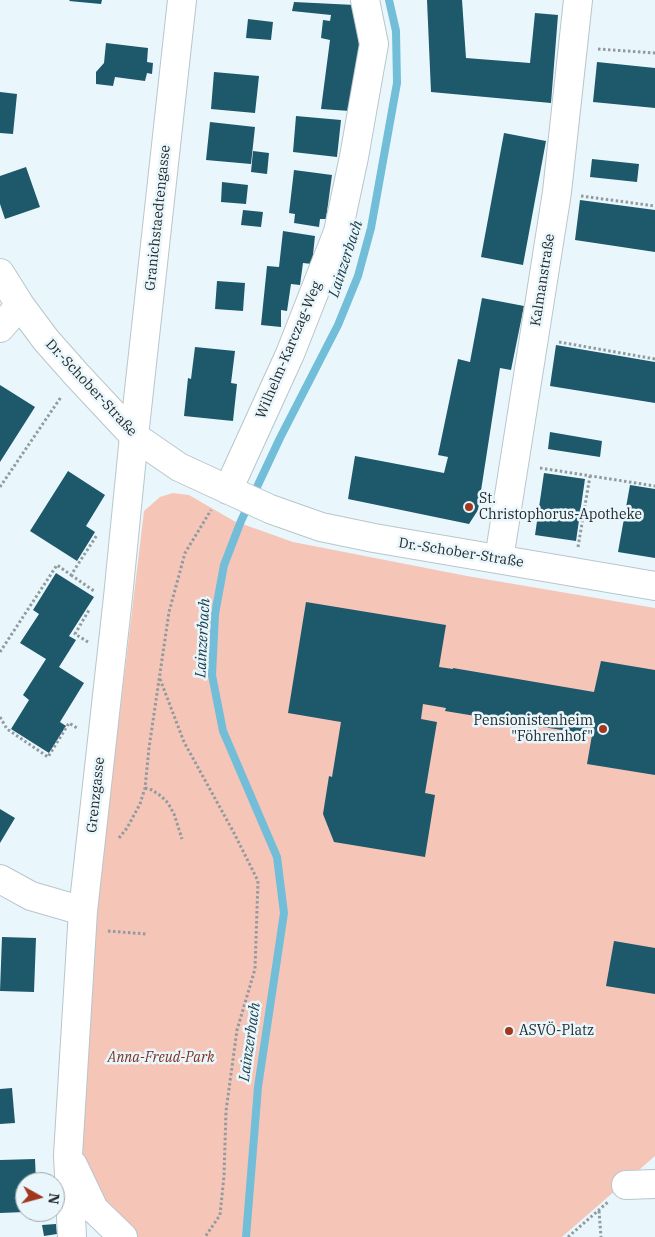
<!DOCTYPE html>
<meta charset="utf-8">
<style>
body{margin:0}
#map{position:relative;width:655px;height:1237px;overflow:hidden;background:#e9f7fc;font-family:"IBM Plex Serif",serif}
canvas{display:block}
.north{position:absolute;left:15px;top:1172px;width:50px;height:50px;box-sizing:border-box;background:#e9f7fc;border:1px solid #9ba5a9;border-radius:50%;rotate:97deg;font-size:14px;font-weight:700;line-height:20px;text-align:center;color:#252a2c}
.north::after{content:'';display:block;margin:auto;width:18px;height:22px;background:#a0371e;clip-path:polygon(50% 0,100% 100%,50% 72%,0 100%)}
</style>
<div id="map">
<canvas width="655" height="1237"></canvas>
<div class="north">N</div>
</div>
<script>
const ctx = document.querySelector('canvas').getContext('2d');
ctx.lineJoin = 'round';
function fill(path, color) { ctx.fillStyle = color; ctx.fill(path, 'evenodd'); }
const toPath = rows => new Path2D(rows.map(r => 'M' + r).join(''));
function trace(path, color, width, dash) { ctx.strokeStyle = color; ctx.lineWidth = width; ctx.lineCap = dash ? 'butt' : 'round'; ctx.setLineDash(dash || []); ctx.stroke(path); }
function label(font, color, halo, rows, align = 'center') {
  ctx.font = font + ' "IBM Plex Serif",serif'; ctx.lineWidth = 5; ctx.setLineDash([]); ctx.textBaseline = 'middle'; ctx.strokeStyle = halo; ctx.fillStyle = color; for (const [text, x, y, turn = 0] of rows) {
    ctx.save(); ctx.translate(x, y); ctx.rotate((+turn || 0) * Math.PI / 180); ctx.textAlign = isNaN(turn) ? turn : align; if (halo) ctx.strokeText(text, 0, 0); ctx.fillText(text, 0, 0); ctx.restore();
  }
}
const green = toPath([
 [173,493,189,495,234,521,293,542,467,576,655,608,655,1156,562,1237,135,1237,103,1206,82,1163,79,1121,87,987,144,511,160,497]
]);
const stream = toPath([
 [246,1237,258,1087,284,913,277,857,223,731,212,675,215,614,224,565,241,521,280,438,338,325,358,276,371,228,397,83,396,31,389,0]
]);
const building = toPath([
 [70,0,102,0,101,4,69,1],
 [427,0,462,0,466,58,530,63,535,13,558,15,551,103,431,92],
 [294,2,355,5,360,54,350,111,321,109,330,40,321,38,323,20,330,21,331,15,292,11],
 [248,19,273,22,271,40,246,38],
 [106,43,148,48,147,62,153,63,152,74,147,73,145,81,115,77,113,86,96,84,96,72,104,63],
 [597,62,655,68,655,108,593,102],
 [214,72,259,76,255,113,211,109],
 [0,92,17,94,13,134,0,133],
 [296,116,341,120,337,157,293,152],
 [210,122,255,127,251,164,206,160],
 [504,133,546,141,523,265,481,257],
 [253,151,269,153,267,174,251,172],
 [592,159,639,164,637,182,590,177],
 [26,167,40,207,5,219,0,204,0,176],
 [294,170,332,175,326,219,320,219,319,227,294,223,295,214,289,213],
 [222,182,248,185,246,204,221,202],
 [580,200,655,210,655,252,575,240],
 [243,210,263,212,261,227,241,225],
 [283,231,315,236,312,264,303,263,300,285,291,284,287,311,281,310,281,327,261,325,267,266,279,267],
 [217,281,245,283,243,311,215,309],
 [482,298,524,306,511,370,500,368,478,510,469,524,348,499,355,456,444,473,448,457,438,455,458,359,470,362],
 [556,345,655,362,655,403,550,386],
 [195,347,235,351,231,383,237,384,233,421,184,416,188,378,191,379],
 [0,385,35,407,0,462],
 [550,432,602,441,600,457,548,449],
 [68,471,105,495,86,526,95,532,77,561,30,531],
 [544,473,585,479,576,541,535,535],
 [630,485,655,489,655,558,618,552],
 [56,573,94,597,69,636,76,640,59,667,84,683,60,722,66,726,49,753,11,729,29,700,23,695,46,659,20,643,39,614,33,610],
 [306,602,446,625,439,667,453,669,453,668,594,692,601,661,655,670,655,775,587,764,592,735,445,711,446,708,423,704,421,719,437,722,425,793,435,795,425,857,334,842,323,814,329,776,332,777,341,722,288,713],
 [0,809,15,818,0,843],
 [2,937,36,938,34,992,0,991],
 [614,941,655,948,655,994,606,986],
 [12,1088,15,1123,0,1124,0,1089],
 [35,1159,36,1182,25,1182,25,1212,0,1213,0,1160],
 [56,1224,57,1234,44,1236,42,1225]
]);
const path = toPath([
 [598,49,655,53],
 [581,196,655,206],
 [559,342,655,359],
 [540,468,655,486],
 [0,487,61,397],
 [578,547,590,476],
 [71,575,94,591],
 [88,642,75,634,89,610],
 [0,652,57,565,71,575,97,535],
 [160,679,184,742,234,833,258,881,255,969,237,1030,226,1111,224,1176,220,1215,205,1237],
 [0,717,7,729,48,757,69,723,77,728],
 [145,788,152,790,161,796,168,803,174,814,182,839],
 [119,838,127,828,140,804,145,788,149,748,169,612,185,553,211,510],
 [108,931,146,934],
 [599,1211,601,1237],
 [568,1237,608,1202]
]);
const minor = toPath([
 [0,273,20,305,46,340,77,375,134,436,179,467,270,509,321,527,374,538,655,586],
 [0,328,20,305],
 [228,490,290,354,338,232,354,157,374,44,365,0],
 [499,559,557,192,578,0],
 [0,879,31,896,83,911],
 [73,1165,94,1209,123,1237],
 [626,1185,655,1184],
 [72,1237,68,1155,83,911,118,597,134,436,182,0]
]);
const markers = [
 [469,507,5,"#a0371e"],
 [603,729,5,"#a0371e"],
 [509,1031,5,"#a0371e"]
];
const streetNames = [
 ["Granichstaedtengasse",158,218,-84],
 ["Kalmanstraße",543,280,-81],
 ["Wilhelm-Karczag-Weg",289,350,-67],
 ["Dr.-Schober-Straße",91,388,47],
 ["Dr.-Schober-Straße",461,553,9],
 ["Grenzgasse",96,795,-84]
];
const poiNames = [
 ["St.",479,499],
 ["Christophorus-Apotheke",479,515],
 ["Pensionistenheim",593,721,"right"],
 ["\"Föhrenhof\"",593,737,"right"],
 ["ASVÖ-Platz",519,1031]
];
const parkNames = [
 ["Anna-Freud-Park",161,1058]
];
const waterNames = [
 ["Lainzerbach",346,259,-72],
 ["Lainzerbach",203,638,-87],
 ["Lainzerbach",250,1042,-82]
];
fill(green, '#f5c5b8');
trace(stream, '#72bdd8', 8);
fill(building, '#1e586b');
trace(minor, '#b8c6cb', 30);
trace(path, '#919b9f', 3, [2.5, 2.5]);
trace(minor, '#fff', 28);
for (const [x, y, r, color] of markers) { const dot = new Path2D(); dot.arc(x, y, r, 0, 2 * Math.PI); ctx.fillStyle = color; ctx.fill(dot); trace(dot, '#e9f7fc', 2); }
label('14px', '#252a2c', '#e9f7fc', streetNames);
label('14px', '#252a2c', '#e9f7fc', poiNames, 'left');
label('italic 14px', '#7d2f1c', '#e9f7fc', parkNames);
label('italic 15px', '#1d404c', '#e9f7fc', waterNames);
</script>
